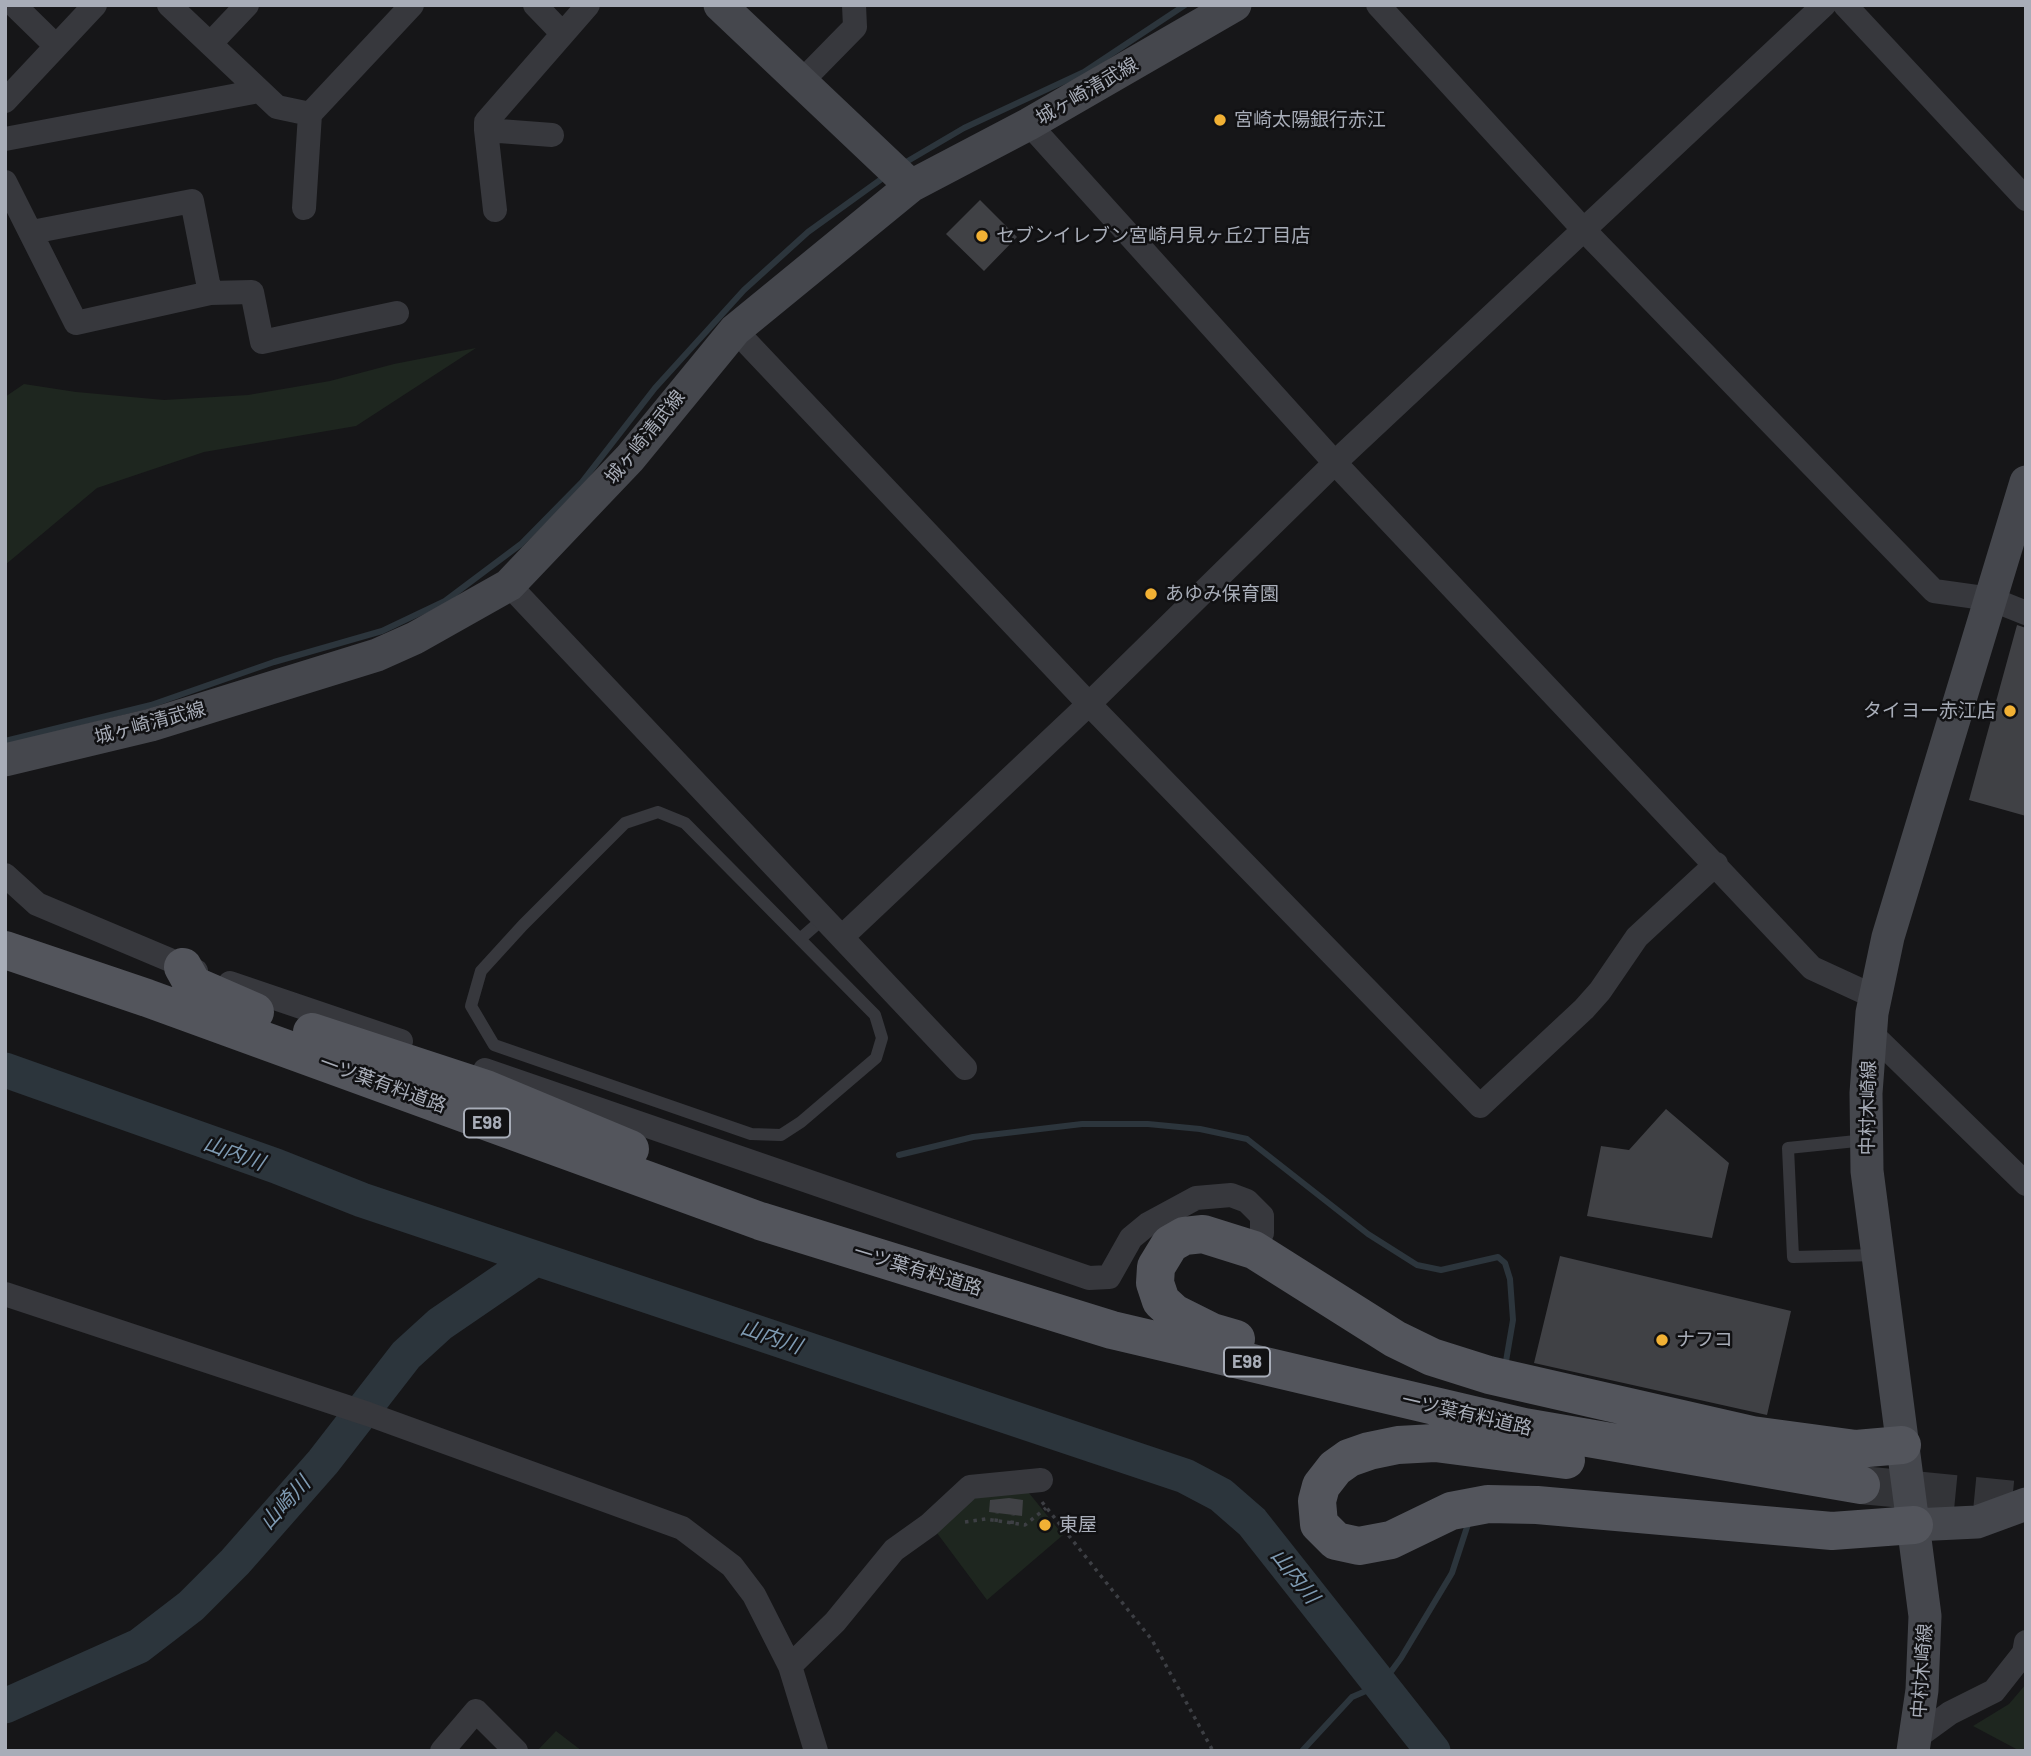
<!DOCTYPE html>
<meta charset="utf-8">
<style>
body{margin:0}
#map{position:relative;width:2031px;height:1756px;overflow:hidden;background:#161618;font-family:Barlow,sans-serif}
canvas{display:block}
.frame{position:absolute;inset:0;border:7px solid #a8adb8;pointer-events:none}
</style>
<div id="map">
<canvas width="2031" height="1756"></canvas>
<div class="frame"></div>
</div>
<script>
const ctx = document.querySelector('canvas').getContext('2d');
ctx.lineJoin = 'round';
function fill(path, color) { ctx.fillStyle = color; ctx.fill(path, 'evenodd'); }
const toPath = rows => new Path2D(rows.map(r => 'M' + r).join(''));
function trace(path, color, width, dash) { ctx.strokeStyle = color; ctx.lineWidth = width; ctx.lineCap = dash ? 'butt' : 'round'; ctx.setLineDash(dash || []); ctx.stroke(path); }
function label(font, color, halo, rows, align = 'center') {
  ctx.font = font + ' Barlow,"Noto Sans JP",sans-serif'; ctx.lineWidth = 5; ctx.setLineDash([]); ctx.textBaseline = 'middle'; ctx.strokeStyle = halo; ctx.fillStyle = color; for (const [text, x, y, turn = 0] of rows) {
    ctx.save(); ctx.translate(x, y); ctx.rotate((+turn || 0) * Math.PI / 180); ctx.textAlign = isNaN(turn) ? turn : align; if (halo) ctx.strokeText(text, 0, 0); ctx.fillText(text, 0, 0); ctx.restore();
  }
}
const green = toPath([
 [476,348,356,426,204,452,97,488,5,565,5,397,24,384,76,392,164,400,248,395,330,381,394,364],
 [976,1491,1029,1493,1063,1535,987,1600,934,1529],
 [2026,1684,2026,1751,2020,1751,1973,1726,2009,1704],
 [556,1731,582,1751,537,1751]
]);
const stream = toPath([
 [901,165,964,128,1084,72,1185,5],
 [5,741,151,705,274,662,382,631,445,601,521,544,582,482,655,388,744,290,808,232,887,175],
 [899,1155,973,1137,1082,1124,1148,1124,1200,1129,1247,1139,1368,1234,1417,1265,1441,1270,1498,1257,1505,1263,1510,1279,1513,1320,1505,1367],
 [1302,1751,1352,1697,1382,1684,1401,1658,1452,1573,1469,1521]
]);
const river = toPath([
 [5,1070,276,1166,362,1200,1185,1476,1221,1495,1252,1522,1433,1751],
 [5,1706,139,1646,191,1606,235,1562,323,1462,406,1355,440,1324,535,1259]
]);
const building = toPath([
 [980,200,1017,237,984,271,946,234],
 [2017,625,2026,628,2026,816,1969,800],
 [1666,1109,1729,1163,1712,1238,1587,1216,1601,1146,1629,1150],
 [1560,1256,1791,1311,1767,1415,1534,1363],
 [1009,1498,1023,1500,1022,1516,989,1512,990,1500]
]);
const primaryTunnel = toPath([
 [1861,1485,2026,1501]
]);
const path = toPath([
 [1042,1502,1152,1640,1213,1751],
 [965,1522,986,1519,1025,1525,1046,1508],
 [996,1522,997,1513],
 [1012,1524,1013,1515]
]);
const lane = toPath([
 [658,812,685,823,875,1015,882,1038,876,1058,801,1122,781,1135,751,1134,494,1045,471,1006,481,971,523,925,625,823,658,812],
 [800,939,824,918],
 [1866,1140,1788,1148,1793,1257,1877,1255]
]);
const street = toPath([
 [14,5,56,46],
 [169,5,277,107,310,114,412,5],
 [535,5,562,33],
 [1378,5,1583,229,1934,591,1991,599,2026,613],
 [1845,5,2026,199],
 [211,43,247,5],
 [802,81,855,27,854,5],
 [5,101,95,5],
 [1029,124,1335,463,1812,968,1875,997],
 [486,130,495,210],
 [552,135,486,130,486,122,588,5],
 [5,139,259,91],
 [5,182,76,323,210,293,252,292,262,342,397,313],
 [304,208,310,114],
 [32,232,192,201,210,293],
 [735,330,1089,704,1480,1106,1584,1009,1600,991,1637,937,1716,864],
 [509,585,965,1068],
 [5,875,37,904,196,971],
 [842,937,1089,704,1345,453,1824,5],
 [230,983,401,1041],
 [1870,1032,2026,1184],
 [485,1070,1089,1278,1109,1277,1131,1238,1148,1224,1196,1198,1231,1195,1247,1201,1262,1216,1262,1233,1254,1250],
 [5,1294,368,1414,682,1528,732,1566,754,1595,790,1666,816,1751],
 [790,1666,835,1622,894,1550,929,1525,970,1487,1041,1480],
 [1917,1737,1950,1713,1994,1691,2024,1653,2026,1642],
 [442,1751,476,1711,516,1751]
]);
const secondary = toPath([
 [720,5,911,186],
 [5,760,151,725,377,655,415,638,509,585,630,458,735,330,911,186,1029,124,1235,5],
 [1914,1525,1977,1522,2026,1504],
 [1913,1751,1922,1690,1925,1616,1867,1171,1866,1093,1872,1013,1888,937,2026,482]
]);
const primary = toPath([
 [5,950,147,998,760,1221,1112,1330,1524,1427,1861,1485],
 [183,967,193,985,255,1012],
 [312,1032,486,1089,630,1149],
 [1236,1339,1212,1332,1174,1313,1161,1301,1155,1283,1156,1267,1170,1244,1184,1236,1203,1234,1254,1250,1395,1339,1432,1357,1489,1375,1752,1435,1856,1449,1902,1445],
 [1566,1460,1435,1443,1398,1445,1369,1451,1349,1458,1335,1468,1321,1486,1317,1501,1319,1524,1336,1541,1359,1546,1391,1540,1451,1511,1488,1504,1537,1505,1832,1531,1914,1525]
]);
const markers = [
 [1220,120,7,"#f2b134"],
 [982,236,7,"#f2b134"],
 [1151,594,7,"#f2b134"],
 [2010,711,7,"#f2b134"],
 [1662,1340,7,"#f2b134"],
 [1045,1525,7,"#f2b134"]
];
const shields = [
 [487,1123,46],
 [1247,1362,46]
];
const shieldNames = [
 ["E98",487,1123],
 ["E98",1247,1362]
];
const streetNames = [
 ["城ヶ崎清武線",1087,91,-30],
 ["城ヶ崎清武線",645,437,-51],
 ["城ヶ崎清武線",150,723,-15],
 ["一ツ葉有料道路",383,1084,20],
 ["中村木崎線",1868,1108,-89],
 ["一ツ葉有料道路",918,1270,17],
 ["一ツ葉有料道路",1467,1414,13],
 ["中村木崎線",1922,1671,-86]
];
const poiNames = [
 ["宮崎太陽銀行赤江",1234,120],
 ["セブンイレブン宮崎月見ヶ丘2丁目店",996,236],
 ["あゆみ保育園",1165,594],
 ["タイヨー赤江店",1996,711,"right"],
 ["ナフコ",1676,1340],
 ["東屋",1059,1525]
];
const waterNames = [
 ["山内川",234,1153,20],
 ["山内川",771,1337,19],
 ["山崎川",285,1503,-48],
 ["山内川",1295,1576,52]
];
fill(green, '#1e261f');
trace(stream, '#2c353c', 6);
trace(river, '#2c353c', 35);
fill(building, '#404145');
trace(primaryTunnel, '#333438', 38, [38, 19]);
trace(path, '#3d3f44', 3.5, [3.5, 5]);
trace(lane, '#37383d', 12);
trace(street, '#37383d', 24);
trace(secondary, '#45474d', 33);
trace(primary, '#53555c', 38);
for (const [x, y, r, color] of markers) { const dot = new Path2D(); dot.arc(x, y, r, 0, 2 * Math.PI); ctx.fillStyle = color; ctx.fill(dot); trace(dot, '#111113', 2.5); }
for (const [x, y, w] of shields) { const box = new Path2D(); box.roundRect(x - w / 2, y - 14.5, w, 29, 5); ctx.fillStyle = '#111113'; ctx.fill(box); trace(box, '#a8adb8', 2); }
label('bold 18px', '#a8adb8', null, shieldNames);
label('19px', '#a8adb8', '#111113', streetNames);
label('19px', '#a8adb8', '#111113', poiNames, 'left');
label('italic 21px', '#7f9bb3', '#111113', waterNames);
</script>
